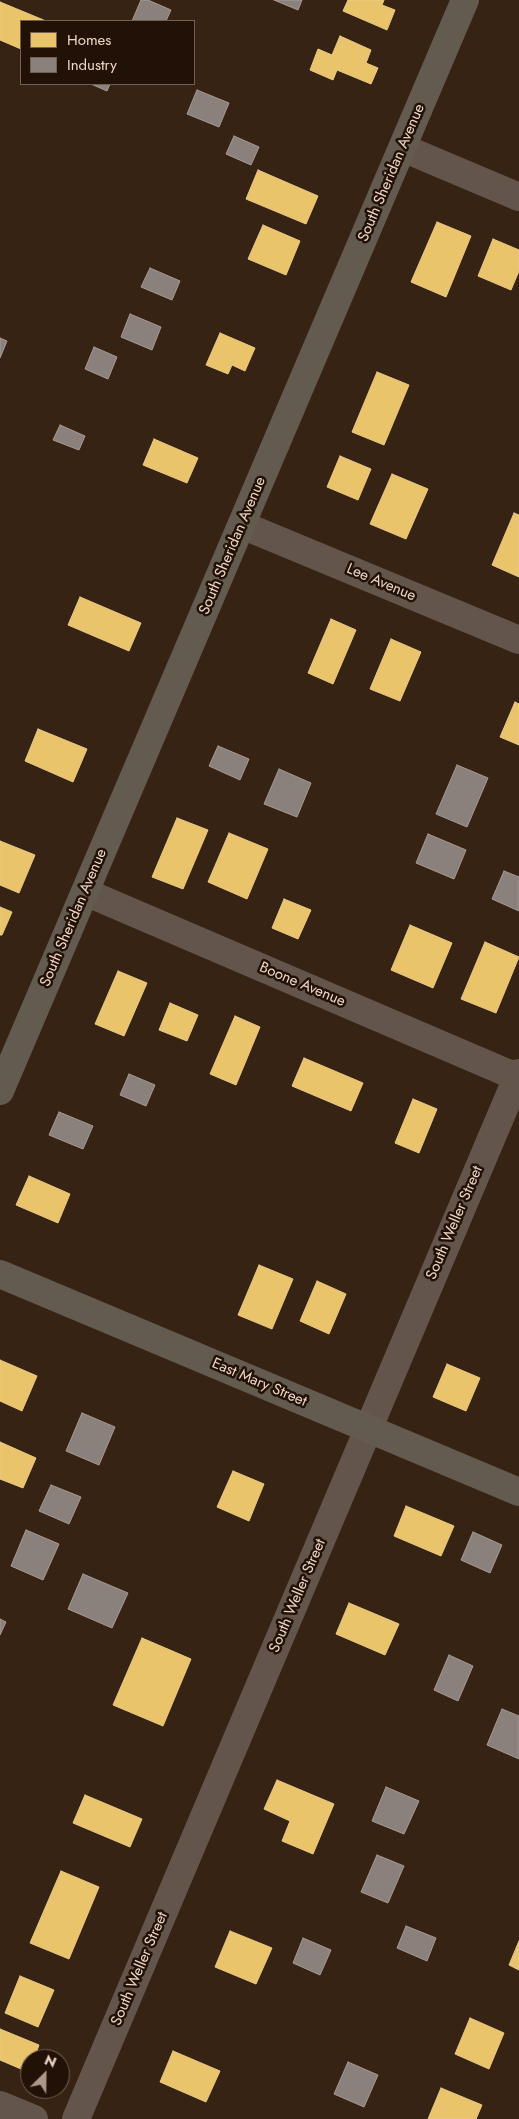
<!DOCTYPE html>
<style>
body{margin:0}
#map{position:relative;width:519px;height:2119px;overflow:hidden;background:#362314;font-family:Jost,sans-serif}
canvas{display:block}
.legend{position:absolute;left:20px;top:20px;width:175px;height:65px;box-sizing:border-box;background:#211106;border:1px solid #736053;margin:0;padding:6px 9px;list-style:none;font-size:15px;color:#eed6c7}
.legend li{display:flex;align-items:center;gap:10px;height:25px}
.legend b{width:25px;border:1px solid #736053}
.north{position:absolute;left:20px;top:2049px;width:50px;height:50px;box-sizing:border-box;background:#211106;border:1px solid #736053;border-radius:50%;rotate:23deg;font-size:14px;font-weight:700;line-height:20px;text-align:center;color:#eed6c7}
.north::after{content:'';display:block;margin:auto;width:18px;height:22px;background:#ae9788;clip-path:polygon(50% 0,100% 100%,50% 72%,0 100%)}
</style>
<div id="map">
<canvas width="519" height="2119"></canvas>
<ul class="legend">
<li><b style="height:14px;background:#e9c46a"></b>Homes</li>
<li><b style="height:14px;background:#8a817c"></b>Industry</li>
</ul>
<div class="north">N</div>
</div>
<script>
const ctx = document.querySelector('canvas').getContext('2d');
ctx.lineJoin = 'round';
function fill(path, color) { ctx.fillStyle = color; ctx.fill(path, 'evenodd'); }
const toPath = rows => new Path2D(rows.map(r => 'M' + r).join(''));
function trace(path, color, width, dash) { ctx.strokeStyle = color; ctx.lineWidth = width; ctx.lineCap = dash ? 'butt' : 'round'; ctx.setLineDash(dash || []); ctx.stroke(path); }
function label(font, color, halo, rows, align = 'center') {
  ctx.font = font + ' Jost,sans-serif'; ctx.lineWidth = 5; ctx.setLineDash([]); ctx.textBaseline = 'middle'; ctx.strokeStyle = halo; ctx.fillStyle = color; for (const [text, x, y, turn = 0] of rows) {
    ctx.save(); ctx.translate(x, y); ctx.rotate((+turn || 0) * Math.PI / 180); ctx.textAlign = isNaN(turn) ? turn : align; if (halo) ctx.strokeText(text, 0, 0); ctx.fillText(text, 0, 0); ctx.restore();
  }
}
const homes = toPath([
 [348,0,384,0,382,5,395,10,387,30,343,11,348,0],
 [0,2,46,21,21,21,21,49,0,40,0,2],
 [340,36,371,50,366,63,378,68,371,84,337,70,333,80,310,70,318,49,332,55,340,36],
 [258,170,318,196,306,224,246,199,258,170],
 [437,222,471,236,446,297,411,282,437,222],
 [263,225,300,241,286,275,248,259,263,225],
 [493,239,519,250,519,271,511,290,478,276,493,239],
 [220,333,255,348,245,371,232,365,228,374,206,365,220,333],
 [377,372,409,385,384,445,352,432,377,372],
 [154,439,198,458,187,483,143,465,154,439],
 [340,456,371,469,358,500,327,487,340,456],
 [392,474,428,489,406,539,370,524,392,474],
 [514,513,519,515,519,577,492,565,514,513],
 [80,597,141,623,129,651,68,625,80,597],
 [331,619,356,630,333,684,308,673,331,619],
 [391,639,421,652,400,701,370,689,391,639],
 [515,702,519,704,519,745,500,737,515,702],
 [38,729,87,749,73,782,25,761,38,729],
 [177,818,208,830,183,889,152,877,177,818],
 [229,833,268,849,247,899,208,882,229,833],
 [0,841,35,855,19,893,0,885,0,841],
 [284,899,311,910,298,939,272,928,284,899],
 [0,907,12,912,2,935,0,935,0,907],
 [410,925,452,943,433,988,391,970,410,925],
 [485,942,519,957,496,1013,461,999,485,942],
 [118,971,147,983,124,1036,95,1024,118,971],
 [170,1003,198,1015,187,1041,159,1030,170,1003],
 [235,1016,260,1027,236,1085,210,1074,235,1016],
 [304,1058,363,1083,351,1111,292,1086,304,1058],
 [413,1099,437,1109,419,1153,395,1143,413,1099],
 [29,1176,70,1194,58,1223,16,1205,29,1176],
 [259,1265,293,1279,272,1329,238,1315,259,1265],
 [317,1281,346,1294,329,1334,300,1321,317,1281],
 [0,1360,37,1376,22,1411,0,1401,0,1360],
 [447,1364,480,1378,466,1411,433,1397,447,1364],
 [0,1442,36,1458,23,1488,0,1479,0,1442],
 [233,1471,264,1484,249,1521,217,1507,233,1471],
 [406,1506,454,1526,441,1556,394,1536,406,1506],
 [349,1603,399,1624,385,1655,336,1634,349,1603],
 [142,1638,191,1659,163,1726,113,1705,142,1638],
 [277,1780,334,1804,313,1854,282,1841,290,1821,264,1809,277,1780],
 [85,1795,142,1819,130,1847,73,1823,85,1795],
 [61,1871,99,1887,69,1959,30,1943,61,1871],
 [230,1931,272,1948,256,1984,215,1967,230,1931],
 [519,1941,519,1970,509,1965,519,1941],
 [20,1976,54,1990,38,2027,5,2013,20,1976],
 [470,2018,504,2033,489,2069,455,2054,470,2018],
 [0,2029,39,2045,34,2059,30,2059,28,2072,0,2060,0,2029],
 [173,2051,220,2071,206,2102,160,2082,173,2051],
 [441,2088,482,2105,476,2119,428,2119,441,2088]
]);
const industry = toPath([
 [141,0,148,0,171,10,166,21,132,21,141,0],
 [274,0,302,0,298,10,274,0],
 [91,84,110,84,107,91,91,84],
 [197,90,229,103,219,127,187,114,197,90],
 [234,136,259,147,251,165,226,154,234,136],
 [150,268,180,281,172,300,141,287,150,268],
 [130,314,161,327,152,350,121,337,130,314],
 [0,338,7,341,0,358,0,338],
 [94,347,117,357,108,379,85,369,94,347],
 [60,425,85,436,79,450,53,440,60,425],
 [218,746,249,759,240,780,209,766,218,746],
 [457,765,488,778,467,827,436,814,457,765],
 [279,769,311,783,297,817,264,804,279,769],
 [428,834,466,850,454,879,416,863,428,834],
 [504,871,519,877,519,911,492,899,504,871],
 [129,1074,155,1085,146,1106,120,1095,129,1074],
 [59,1112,93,1126,83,1149,49,1135,59,1112],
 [82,1413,115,1427,99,1465,66,1451,82,1413],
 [51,1485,81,1497,69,1524,39,1511,51,1485],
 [26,1530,59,1544,43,1580,11,1566,26,1530],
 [473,1532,502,1545,490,1573,461,1560,473,1532],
 [83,1574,128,1593,112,1628,68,1609,83,1574],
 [0,1619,6,1622,0,1635,0,1619],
 [449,1655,473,1666,458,1701,434,1690,449,1655],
 [502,1709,519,1716,519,1759,487,1745,502,1709],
 [386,1787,419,1801,404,1834,372,1821,386,1787],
 [377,1855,404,1866,388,1903,361,1892,377,1855],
 [406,1926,436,1938,427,1961,397,1948,406,1926],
 [303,1938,331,1950,320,1975,293,1963,303,1938],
 [348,2062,378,2075,364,2107,334,2094,348,2062]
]);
const street = toPath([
 [403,148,519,197],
 [242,525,519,640],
 [85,892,519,1078],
 [0,2105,34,2119],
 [76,2119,519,1073]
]);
const secondary = toPath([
 [0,1091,465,0],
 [0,1274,519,1492]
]);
const streetNames = [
 ["South Sheridan Avenue",392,173,-67],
 ["South Sheridan Avenue",233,546,-67],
 ["Lee Avenue",381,583,23],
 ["South Sheridan Avenue",74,918,-67],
 ["Boone Avenue",302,985,23],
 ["South Weller Street",455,1223,-67],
 ["East Mary Street",259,1383,23],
 ["South Weller Street",298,1596,-67],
 ["South Weller Street",140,1969,-67]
];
fill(homes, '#e9c46a');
trace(homes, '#eac986', 1);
fill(industry, '#8a817c');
trace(industry, '#a89a92', 1);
trace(street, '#63554b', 28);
trace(secondary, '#635a50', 28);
label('15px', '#eed6c7', '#211106', streetNames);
</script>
